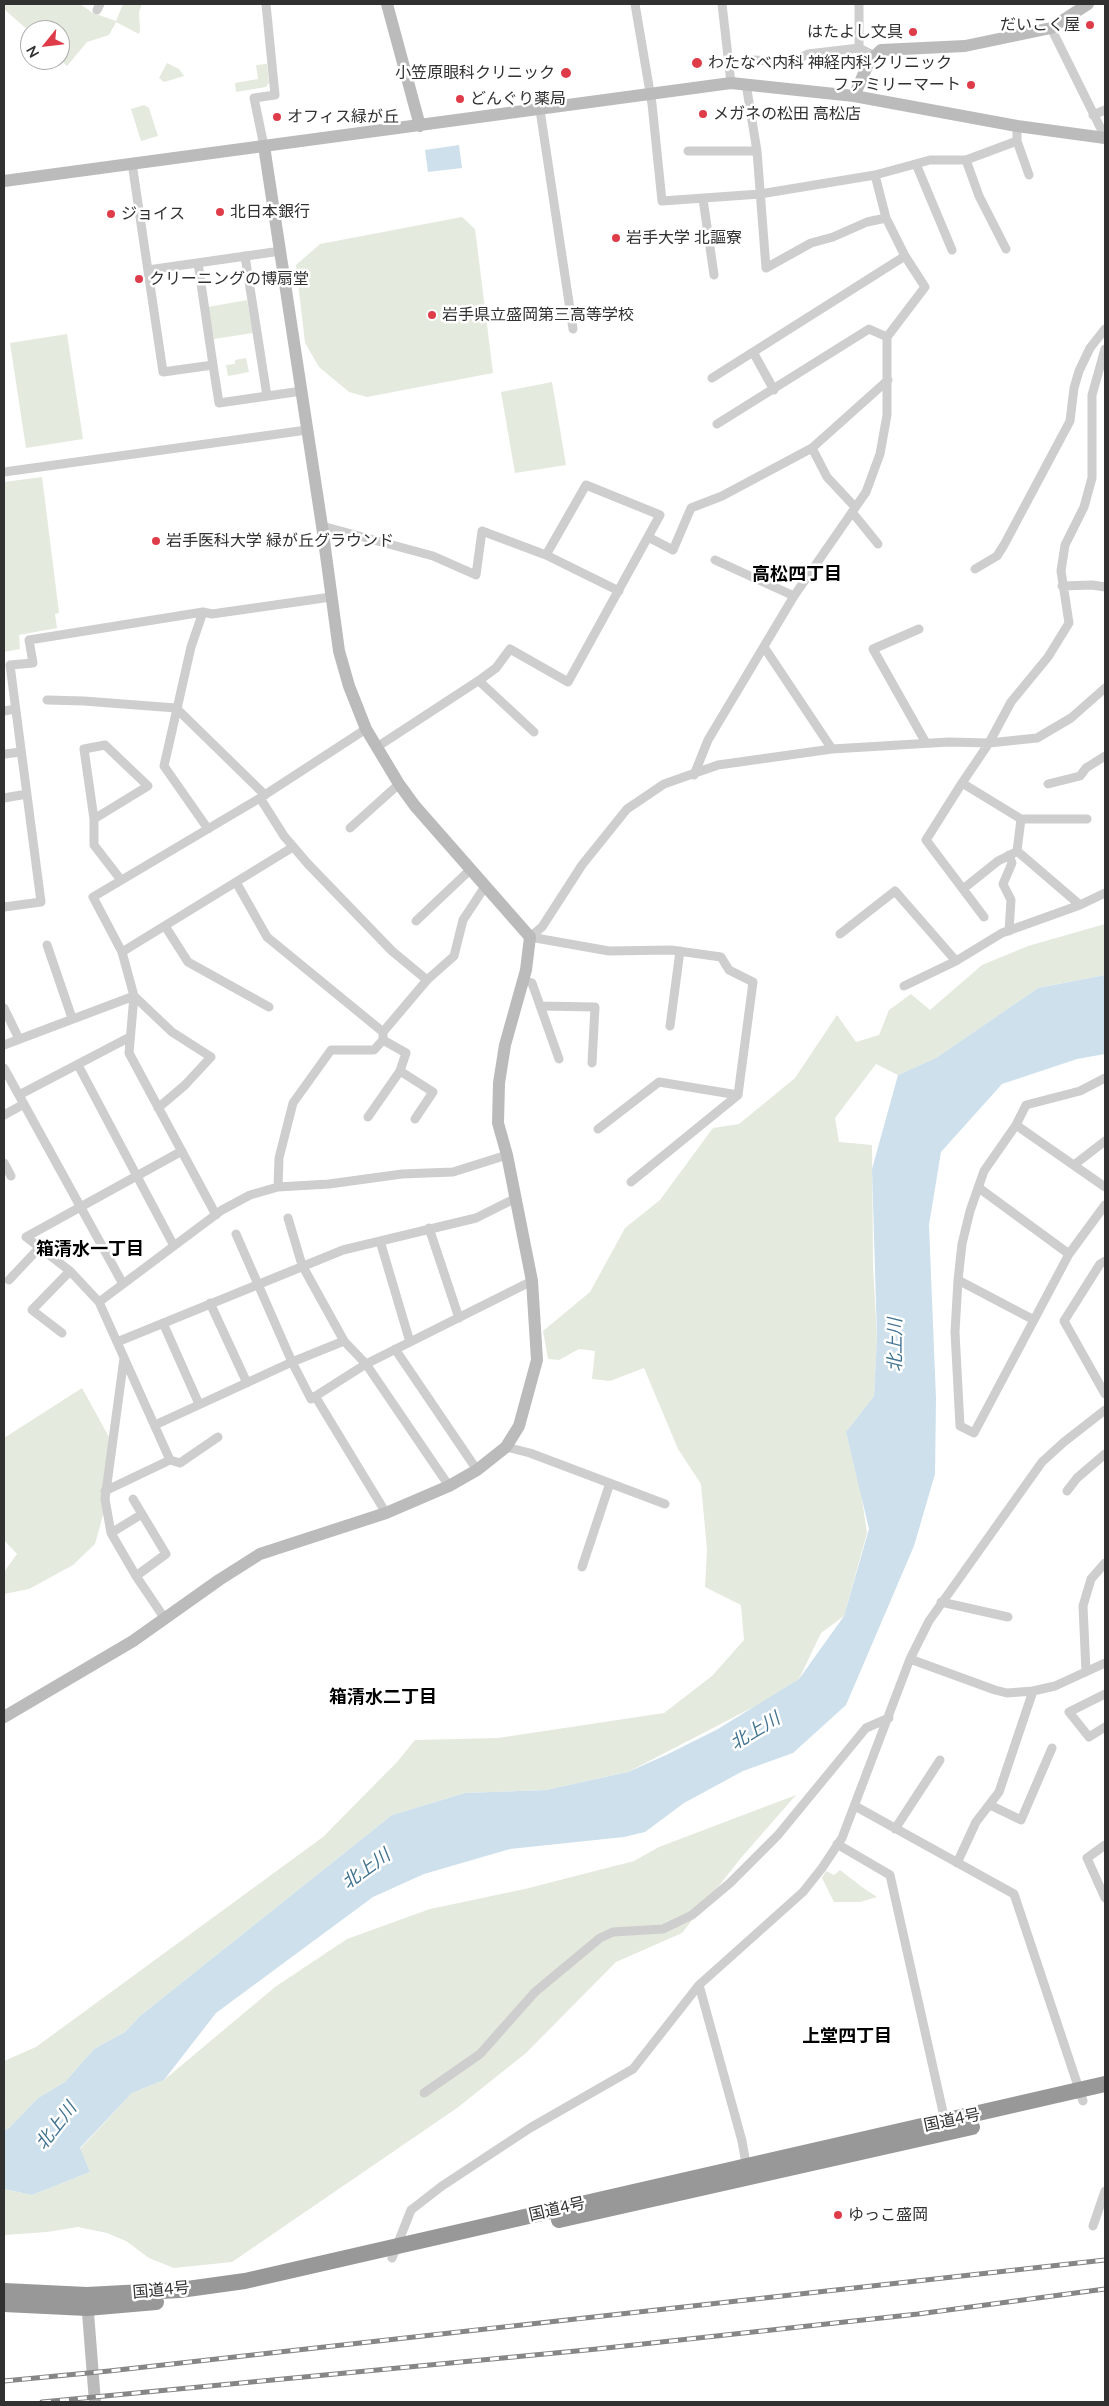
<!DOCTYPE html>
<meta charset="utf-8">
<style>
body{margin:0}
#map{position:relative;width:1109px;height:2406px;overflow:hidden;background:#fff;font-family:Lato,sans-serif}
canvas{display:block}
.frame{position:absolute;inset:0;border:5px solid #313131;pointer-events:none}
.north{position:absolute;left:20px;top:20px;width:50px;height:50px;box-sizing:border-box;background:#fff;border:1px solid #adadad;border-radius:50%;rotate:241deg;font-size:14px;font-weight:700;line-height:20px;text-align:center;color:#313131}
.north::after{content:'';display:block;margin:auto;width:18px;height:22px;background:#df3c4a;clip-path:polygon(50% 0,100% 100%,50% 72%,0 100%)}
</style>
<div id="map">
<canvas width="1109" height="2406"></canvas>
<div class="frame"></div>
<div class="north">N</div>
</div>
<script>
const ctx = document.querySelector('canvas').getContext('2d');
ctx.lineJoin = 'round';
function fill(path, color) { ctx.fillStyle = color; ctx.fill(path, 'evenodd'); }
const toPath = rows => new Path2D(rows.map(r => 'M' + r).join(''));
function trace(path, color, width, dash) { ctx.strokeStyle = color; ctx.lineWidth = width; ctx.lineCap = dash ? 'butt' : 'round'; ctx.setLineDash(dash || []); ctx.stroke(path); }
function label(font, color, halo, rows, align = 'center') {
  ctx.font = font + ' Lato,"Noto Sans JP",sans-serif'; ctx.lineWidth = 5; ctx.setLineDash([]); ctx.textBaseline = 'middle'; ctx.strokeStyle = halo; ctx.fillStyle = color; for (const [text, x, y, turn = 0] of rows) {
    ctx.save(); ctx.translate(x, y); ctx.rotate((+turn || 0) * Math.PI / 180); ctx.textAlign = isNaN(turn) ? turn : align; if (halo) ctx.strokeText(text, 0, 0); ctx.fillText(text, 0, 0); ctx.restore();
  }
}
const green = toPath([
 [4,4,80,4,93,13,116,21,123,4,142,4,139,12,140,30,139,34,116,22,109,35,87,42,67,66,60,59,60,30,30,30,30,32,4,9],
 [167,63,179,69,184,76,164,82,159,78],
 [267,64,269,83,266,87,236,92,235,83,258,79,256,65],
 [144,105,149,108,158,136,141,141,131,109],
 [462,217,475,229,493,373,367,397,349,392,319,367,305,343,296,265,320,244],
 [247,300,253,333,214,339,208,307],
 [67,334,83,439,26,448,10,343],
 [246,358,249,372,228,376,226,365,235,364,235,360],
 [552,382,566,465,515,473,501,392],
 [42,477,59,613,55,614,57,628,19,635,20,649,4,652,4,482],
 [1105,924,1105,975,1038,988,936,1058,898,1075,876,1064,835,1118,839,1142,872,1145,873,1265,877,1338,874,1396,846,1432,861,1493,867,1533,844,1616,821,1633,799,1679,765,1701,628,1772,546,1790,465,1793,392,1815,140,2016,125,2032,94,2049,65,2082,38,2098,9,2128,4,2130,4,2061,36,2047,323,1837,397,1762,415,1740,498,1738,664,1713,712,1676,744,1640,741,1605,705,1587,707,1550,701,1484,678,1449,644,1368,610,1381,592,1379,595,1351,579,1349,559,1360,548,1359,543,1331,590,1292,625,1228,660,1200,713,1128,739,1124,795,1078,837,1015,856,1042,879,1035,889,1010,911,994,930,1010,982,965,1028,946],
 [82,1388,109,1437,103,1515,95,1544,73,1565,29,1589,4,1594,4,1572,17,1554,4,1540,4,1438],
 [796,1795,740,1859,682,1933,616,1962,526,2053,457,2108,232,2262,174,2268,149,2258,126,2241,107,2233,78,2227,47,2232,4,2235,4,2189,32,2195,90,2172,80,2149,132,2093,164,2080,275,1987,347,1939,430,1909,525,1889,634,1861,659,1847],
 [840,1870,862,1887,877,1897,860,1902,834,1902,822,1878,826,1871,834,1875]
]);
const water = toPath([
 [459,145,462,168,428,172,425,150],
 [1105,975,1105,1054,1077,1059,1002,1084,941,1152,929,1225,936,1399,935,1474,914,1546,846,1705,793,1753,743,1771,684,1803,645,1832,624,1837,510,1849,424,1874,373,1897,216,2013,164,2080,132,2093,80,2148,90,2172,32,2195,4,2189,4,2130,9,2128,38,2098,65,2082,94,2049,125,2032,140,2016,392,1815,465,1793,546,1790,628,1772,666,1755,718,1729,799,1679,844,1616,869,1529,846,1432,874,1396,877,1338,872,1169,898,1075,936,1058,1038,988]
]);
const street = toPath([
 [635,4,652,104,662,201,760,194,875,175],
 [722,4,731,83],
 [859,4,859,48],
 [97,10,100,4],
 [1051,28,1105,137],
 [754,60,791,62,808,54,859,48,875,56],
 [746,84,757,151,766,268,811,243,833,237,867,222,886,218],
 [540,110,573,329],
 [1093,115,1105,110],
 [1017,141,1029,175],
 [264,146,254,98,275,95,266,4],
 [688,151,757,151],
 [966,160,979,196,1006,249],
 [132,163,163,372,213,365,219,403,302,391],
 [916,164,952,250],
 [703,199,714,275],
 [245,256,267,396],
 [198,263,213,365],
 [148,270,281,251],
 [753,352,774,390],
 [712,378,905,256],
 [717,424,869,329,887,337],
 [812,448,827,477,855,507],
 [4,472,307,430],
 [852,512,878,544],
 [322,526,433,556,476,575,482,531,546,555,586,485,660,515,568,682,510,649,496,668,481,679,377,747],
 [648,537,673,550,691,508,722,496,812,448,888,380],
 [546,555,619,591],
 [715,560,794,596],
 [975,569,997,556,1004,545,1070,421,1074,388,1079,371,1090,348,1105,329],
 [1062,586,1092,585,1105,587],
 [919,629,873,649,926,743],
 [764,647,832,749],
 [479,681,534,732],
 [47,700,84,701,176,708,265,795],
 [4,711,15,709],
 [4,754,21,752],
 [694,775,708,740,794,596,866,492,880,454,887,415,887,337,925,287,905,256,886,218,875,175,930,160,966,160,1017,141,1017,126],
 [962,783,926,840,984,917],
 [1048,784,1080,776,1086,768,1105,756],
 [4,798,27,794],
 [260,798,284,836,308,864,392,951,427,980],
 [94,819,148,786,105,745,84,749,94,819,94,845,121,880],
 [1021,819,1087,819],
 [350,828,399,784],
 [208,829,164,766,191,647,203,612,212,614,331,597],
 [236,882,267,937,383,1032],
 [963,889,998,861,1014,853],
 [1080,905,1017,851,1021,819,962,783,989,743,1011,702,1048,657,1069,623,1061,571,1065,545,1084,507,1092,478,1092,395,1105,349],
 [4,907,41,902,10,665,33,663,29,640,203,612],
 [416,921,471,869],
 [165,926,188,962,269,1007],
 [1009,931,1011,900,1003,884,1012,863,1009,855],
 [840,934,895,891,956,961],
 [530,937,542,927,582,865,627,809,664,784,718,765,832,749,949,742,989,743,1037,738,1071,718,1105,688],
 [530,937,609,951,671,950,721,957,729,970,753,982,738,1095,631,1182],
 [47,945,72,1018],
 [122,952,293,847],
 [523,980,532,983,559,1059],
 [904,986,956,961,1002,933,1080,905,1105,893],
 [134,996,172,1032,211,1057,185,1085,158,1108],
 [540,1006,595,1007,592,1063],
 [4,1008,19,1039],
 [670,1026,680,951],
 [383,1040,406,1053,400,1071,433,1092,415,1119],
 [4,1045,134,996],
 [78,1065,174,1246],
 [4,1068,123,1284],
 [19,1095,130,1037],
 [4,1115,24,1104],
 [368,1117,400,1071],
 [1016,1125,1026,1105,1080,1091,1105,1078],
 [598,1129,659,1082,738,1095],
 [4,1163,11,1176],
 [1074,1165,1105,1141],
 [278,1187,279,1158,293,1103,331,1050,374,1050,383,1040,383,1032,427,980,454,956,463,920,486,885],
 [1105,1187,1016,1125,984,1171,970,1211,962,1244,958,1280,955,1332,960,1426,974,1433,1069,1254,1105,1205],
 [979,1188,1069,1254],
 [216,1215,129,1053,134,996,122,952,93,897,260,798,366,729],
 [288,1218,302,1265,344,1341],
 [429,1228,459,1318],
 [236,1234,292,1362,344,1341,366,1364,449,1486],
 [380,1241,410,1342],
 [1105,1261,1100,1264,1064,1321,1105,1394],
 [70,1271,99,1302,170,1460,105,1491],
 [9,1280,39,1248],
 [958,1280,1034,1320],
 [99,1302,222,1210,250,1195,278,1187,329,1184,402,1174,453,1172,507,1155],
 [210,1303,247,1383],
 [163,1323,199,1404],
 [62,1333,32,1310,70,1271,26,1237,182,1151],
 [117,1342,343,1250,476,1218,516,1198],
 [395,1349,477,1470],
 [124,1358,105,1499,111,1533,136,1576,165,1619],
 [315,1396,386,1513],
 [155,1425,292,1362,311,1399,366,1364,532,1281],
 [506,1447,530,1453,665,1504],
 [170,1460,180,1463,218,1437],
 [1067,1491,1077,1478,1105,1454],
 [133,1499,166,1554,136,1576],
 [111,1533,142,1514],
 [582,1567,610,1483],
 [941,1602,1008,1617],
 [910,1659,995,1690,1007,1693,1033,1691,1055,1686,1105,1663],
 [1086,1672,1083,1606,1091,1579,1105,1563],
 [1105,1694,1069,1712,1089,1737,1105,1727],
 [990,1805,1021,1820,1052,1748],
 [855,1806,1014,1894,1083,2101],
 [895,1829,940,1760],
 [837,1844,890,1875,945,2121],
 [1105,1845,1087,1858,1105,1898],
 [957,1863,976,1822,999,1792,1033,1691],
 [699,1985,742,2141,747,2169],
 [424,2093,480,2054,535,1992,600,1938,613,1932,663,1929,692,1915,730,1883,778,1835,866,1728,889,1718],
 [1093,2226,1105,2191],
 [392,2258,411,2210,442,2186,530,2128,633,2069,699,1985,803,1892,822,1868,842,1838,910,1659,929,1621,1042,1462,1064,1442,1105,1410]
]);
const secondary = toPath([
 [387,4,420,126],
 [854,96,869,62,881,50,965,46,1051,28,1088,4],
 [4,181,731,83,854,96,1017,126,1105,138],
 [4,1717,133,1641,219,1580,260,1554,386,1513,449,1486,477,1470,506,1447,519,1426,537,1360,532,1281,507,1155,498,1123,499,1083,505,1045,526,970,530,937,415,806,399,784,366,729,349,686,339,651,322,526,264,146],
 [87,2300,95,2402]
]);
const highway = toPath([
 [559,2220,972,2127],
 [4,2291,87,2295,180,2290,245,2281,1105,2084],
 [4,2304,87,2308,156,2302]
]);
const rail = toPath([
 [4,2381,109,2371,1105,2260],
 [42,2402,597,2349,918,2314,1105,2289]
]);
const markers = [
 [1090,25,5,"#df3c4a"],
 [913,32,5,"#df3c4a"],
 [697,63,6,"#df3c4a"],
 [566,73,6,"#df3c4a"],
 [971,85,5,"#df3c4a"],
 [460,99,5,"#df3c4a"],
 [703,114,5,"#df3c4a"],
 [277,117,5,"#df3c4a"],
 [220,212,5,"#df3c4a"],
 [111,214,5,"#df3c4a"],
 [616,238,5,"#df3c4a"],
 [139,279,5,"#df3c4a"],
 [432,315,5,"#df3c4a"],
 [156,541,5,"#df3c4a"],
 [838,2215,5,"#df3c4a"]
];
const poiNames = [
 ["だいこく屋",1080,25,"right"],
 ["はたよし文具",903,32,"right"],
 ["わたなべ内科 神経内科クリニック",708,63],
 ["小笠原眼科クリニック",555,73,"right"],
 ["ファミリーマート",961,85,"right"],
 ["どんぐり薬局",470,99],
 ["メガネの松田 高松店",713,114],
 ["オフィス緑が丘",287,117],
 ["北日本銀行",230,212],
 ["ジョイス",121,214],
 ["岩手大学 北謳寮",626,238],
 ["クリーニングの博扇堂",149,279],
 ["岩手県立盛岡第三高等学校",442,315],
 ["岩手医科大学 緑が丘グラウンド",166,541],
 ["ゆっこ盛岡",848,2215]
];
const streetNames = [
 ["国道4号",952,2120,-12],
 ["国道4号",557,2209,-13],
 ["国道4号",161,2290,-5]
];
const neighbourhoodNames = [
 ["高松四丁目",797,574],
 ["箱清水一丁目",90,1249],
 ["箱清水二丁目",383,1697],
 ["上堂四丁目",847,2036]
];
const waterNames = [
 ["北上川",895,1345,-90],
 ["北上川",755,1731,-31],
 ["北上川",366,1869,-36],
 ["北上川",56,2126,-52]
];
fill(green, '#e4eadd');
fill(water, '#cde0ec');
trace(street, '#cecece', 9);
trace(secondary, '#bbb', 12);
trace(highway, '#989898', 16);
trace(rail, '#868686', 5);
trace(rail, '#fff', 3, [9]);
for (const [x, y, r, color] of markers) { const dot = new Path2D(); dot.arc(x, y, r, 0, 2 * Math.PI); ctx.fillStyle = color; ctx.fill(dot); trace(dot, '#fff', 2); }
label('16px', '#313131', '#fff', poiNames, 'left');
label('16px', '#313131', '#fff', streetNames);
label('bold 18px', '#000', '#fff', neighbourhoodNames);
label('italic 18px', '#417390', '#fff', waterNames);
</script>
